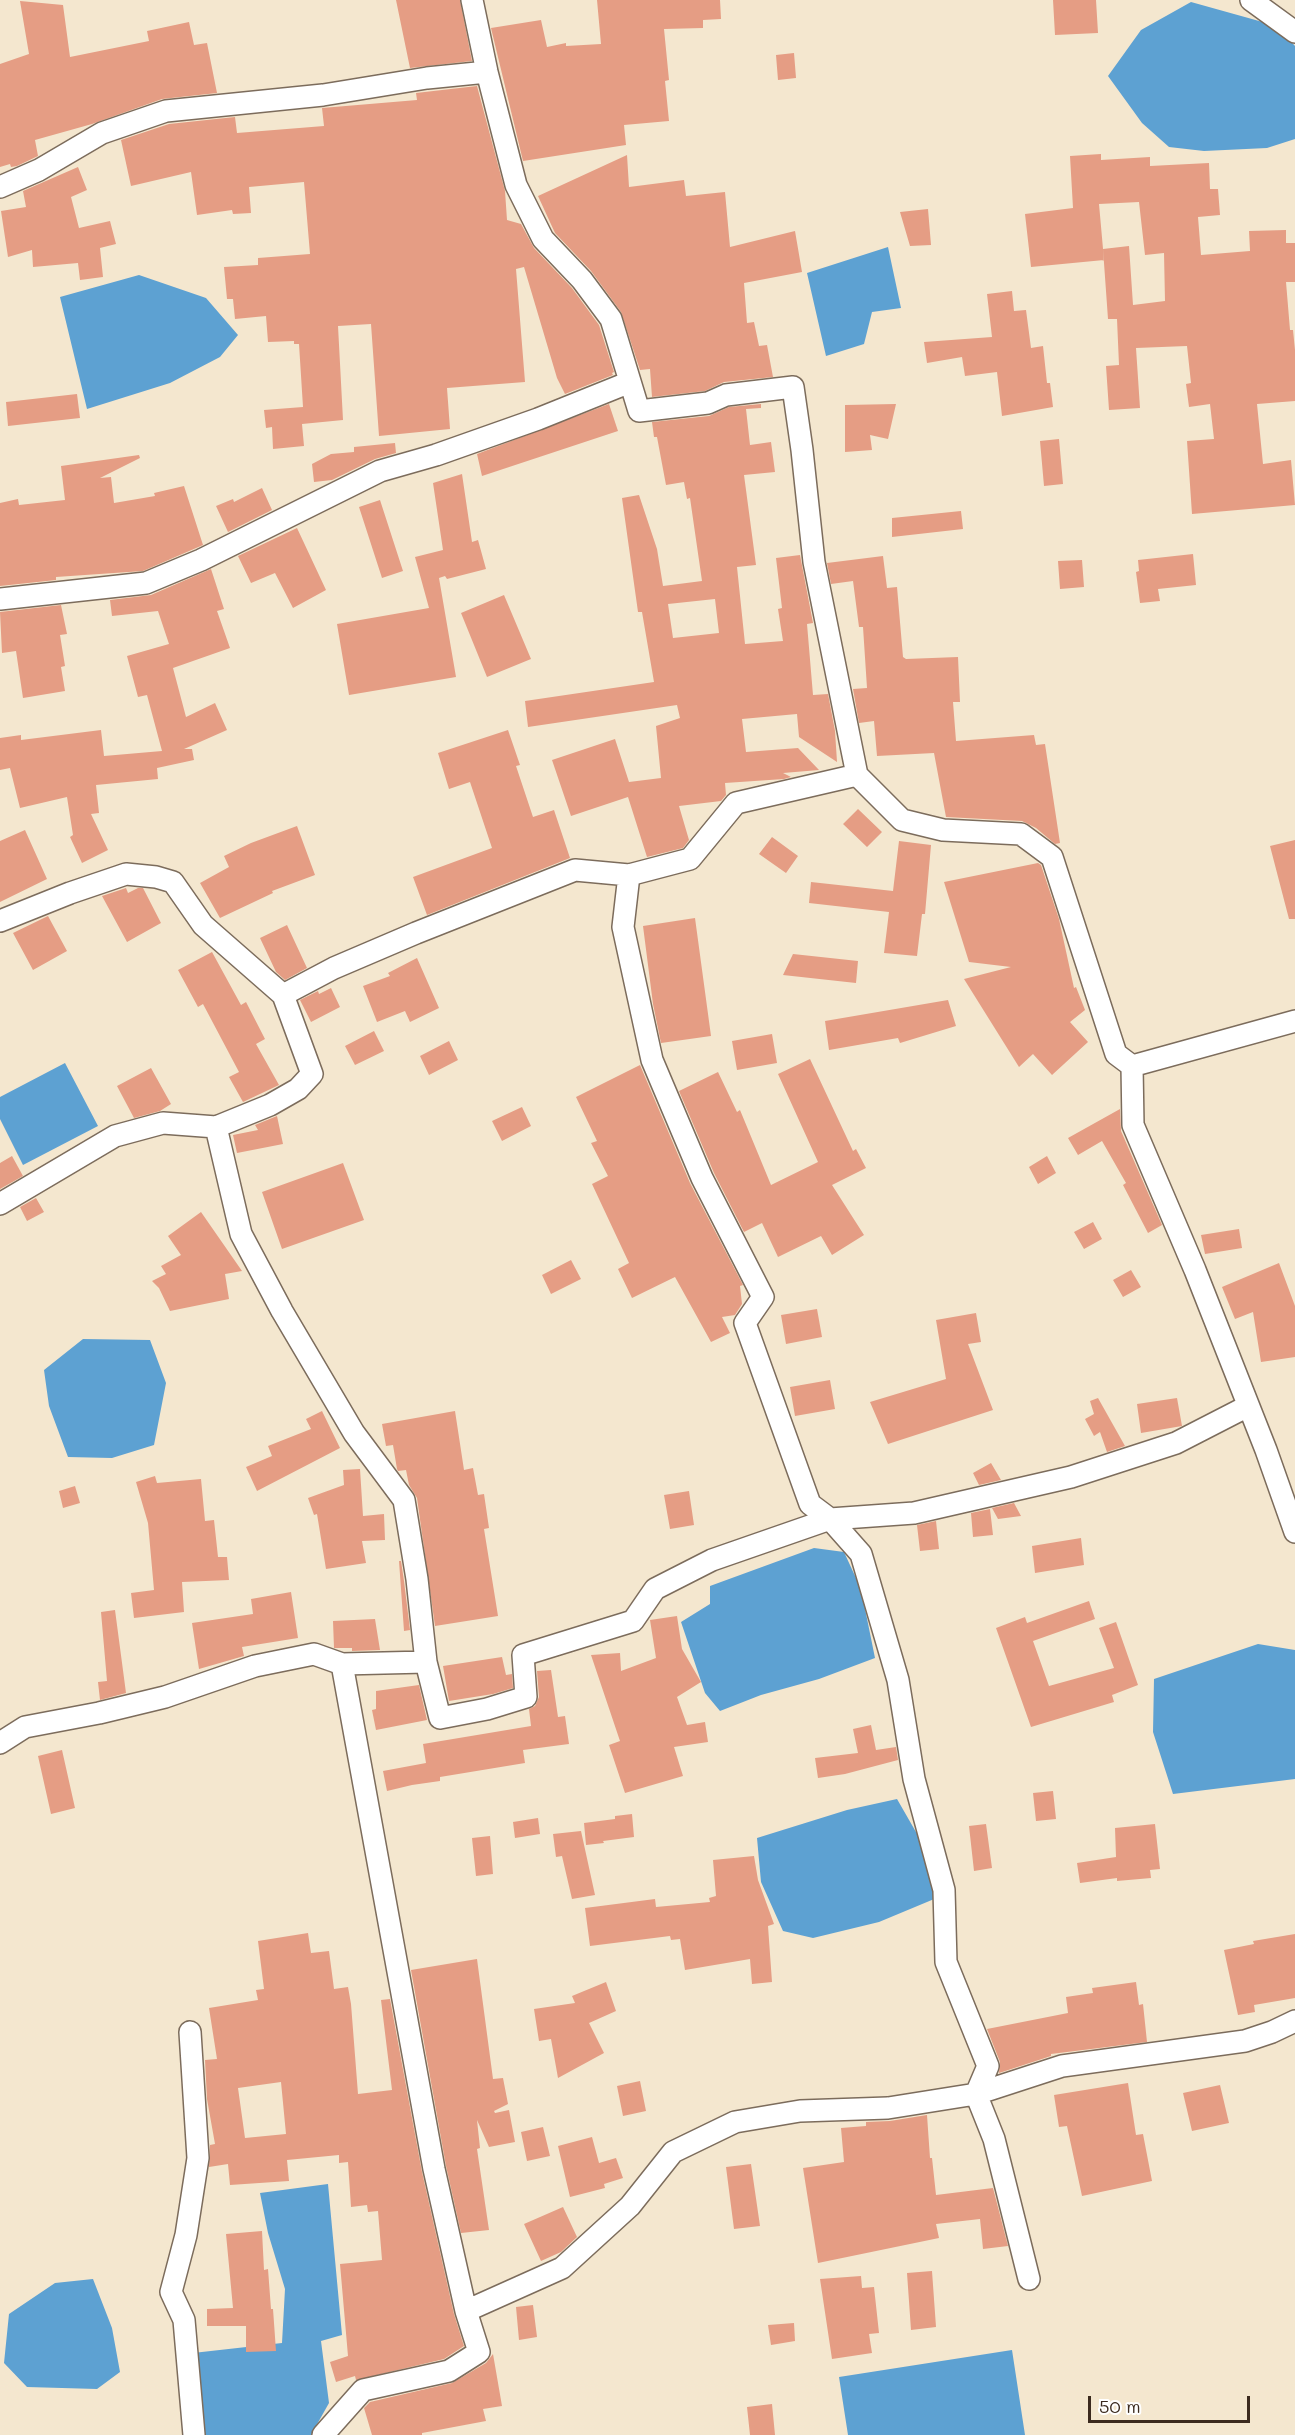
<!DOCTYPE html>
<style>
body{margin:0}
#map{position:relative;width:1295px;height:2435px;overflow:hidden;background:#f4e7cf;font-family:Mali,sans-serif}
canvas{display:block}
.scale{position:absolute;left:1088px;top:2396px;width:162px;height:27px;box-sizing:border-box;border:3px solid #3b2a1e;border-top:0;padding-left:8px;font-size:18px;line-height:21px;white-space:nowrap;color:#3b2a1e;-webkit-text-stroke:4px #fff;paint-order:stroke}
</style>
<div id="map">
<canvas width="1295" height="2435"></canvas>
<div class="scale">50 m</div>
</div>
<script>
const ctx = document.querySelector('canvas').getContext('2d');
ctx.lineJoin = 'round';
function fill(path, color) { ctx.fillStyle = color; ctx.fill(path, 'evenodd'); }
const toPath = rows => new Path2D(rows.map(r => 'M' + r).join(''));
function trace(path, color, width, dash) { ctx.strokeStyle = color; ctx.lineWidth = width; ctx.lineCap = dash ? 'butt' : 'round'; ctx.setLineDash(dash || []); ctx.stroke(path); }
const water = toPath([
 [1191,2,1277,26,1295,46,1295,139,1267,148,1204,151,1169,147,1142,123,1108,76,1141,30],
 [888,247,901,308,872,312,864,344,826,356,807,273],
 [139,275,206,298,238,335,220,357,170,383,87,409,60,297],
 [65,1063,98,1126,23,1165,0,1119,0,1097],
 [83,1339,150,1340,166,1383,154,1445,112,1458,68,1457,49,1406,44,1370],
 [814,1548,844,1552,861,1589,875,1658,819,1679,761,1695,720,1711,705,1693,681,1622,710,1604,710,1586],
 [1258,1644,1295,1650,1295,1779,1173,1794,1153,1732,1154,1679],
 [897,1799,920,1839,939,1897,879,1922,813,1938,783,1931,761,1882,757,1838,847,1810],
 [328,2184,342,2335,321,2341,329,2403,311,2435,201,2435,193,2353,282,2343,285,2289,268,2233,260,2193],
 [93,2279,112,2328,120,2372,97,2389,27,2387,4,2363,9,2314,55,2283],
 [1012,2350,1025,2435,848,2435,839,2377]
]);
const building = toPath([
 [396,0,460,0,472,61,410,68],
 [597,0,720,0,721,19,703,20,703,28,664,29,669,80,665,81,669,121,624,125,626,145,523,161,491,28,541,20,547,47,566,43,566,46,601,44],
 [1053,0,1096,0,1098,33,1055,35],
 [20,1,63,5,70,57,149,41,147,31,189,22,194,45,207,43,217,93,162,99,92,124,35,140,38,156,17,166,11,167,10,164,0,167,0,64,29,54],
 [794,53,796,78,778,80,776,55],
 [477,86,505,191,507,220,521,224,534,248,572,288,599,325,614,372,612,373,613,375,565,394,557,378,524,267,516,269,525,382,447,388,450,429,379,436,371,324,338,326,343,420,302,424,304,446,273,449,272,427,266,428,264,410,303,407,299,344,294,344,294,341,268,342,266,316,235,319,233,299,227,299,224,267,258,265,258,258,310,254,304,182,249,187,251,213,233,214,232,210,197,215,191,172,131,186,121,140,169,124,235,117,237,133,324,126,322,108,417,100,416,93],
 [1101,154,1101,160,1150,157,1150,166,1209,163,1210,189,1218,189,1220,215,1198,217,1201,255,1250,251,1249,231,1286,230,1286,243,1295,243,1295,282,1286,282,1290,330,1293,330,1295,350,1295,401,1257,404,1263,464,1291,460,1295,505,1192,514,1187,441,1214,439,1210,404,1189,407,1186,384,1191,383,1187,346,1136,348,1140,408,1109,410,1106,366,1119,365,1117,319,1108,319,1103,249,1129,246,1133,305,1165,301,1164,253,1145,255,1139,202,1099,204,1104,260,1031,267,1025,214,1073,208,1070,156],
 [627,155,629,187,684,180,686,196,725,192,730,247,795,231,802,272,744,283,747,323,754,322,759,346,767,345,773,377,724,382,705,391,652,397,650,369,640,370,621,312,591,271,555,233,538,196],
 [78,167,87,190,71,197,79,228,110,221,116,244,100,248,103,277,80,280,78,263,33,267,32,250,8,257,1,211,26,207,23,191],
 [928,209,931,245,910,246,900,212],
 [1012,291,1014,311,1026,310,1031,348,1043,346,1047,383,1050,383,1053,407,1002,416,997,372,965,376,962,357,927,363,924,342,992,337,987,294],
 [77,394,80,418,8,426,6,402],
 [609,404,618,431,482,476,477,454],
 [761,404,761,408,746,409,750,445,771,442,775,472,744,475,756,565,737,567,745,644,783,641,778,609,782,608,776,558,800,555,813,623,807,624,813,695,828,694,835,731,837,762,799,737,797,714,742,719,746,752,798,748,819,770,783,773,791,777,784,779,725,783,726,795,721,801,679,806,689,840,683,848,647,857,628,797,571,816,552,760,615,739,629,782,661,778,656,726,680,718,677,705,528,727,525,701,654,682,642,612,638,612,622,498,639,495,657,549,663,586,702,581,690,498,687,499,684,482,666,485,657,437,654,437,652,422,709,416,729,407],
 [715,599,719,633,673,638,668,604],
 [896,404,888,439,870,435,872,450,845,452,845,405],
 [1059,439,1063,484,1044,486,1040,441],
 [395,443,396,453,375,459,332,480,314,482,312,464,331,454,354,452,354,447],
 [139,455,140,458,100,478,111,477,114,503,155,496,154,493,184,486,203,545,143,571,56,577,56,580,0,586,0,503,18,499,19,505,65,500,61,466],
 [462,474,472,542,478,540,486,569,447,579,445,576,439,578,456,677,349,695,337,624,429,608,415,557,443,550,433,483],
 [262,488,272,510,228,532,216,506,233,499,234,502],
 [380,500,403,571,382,578,359,507],
 [961,511,963,529,892,537,892,518],
 [297,528,326,590,293,608,275,573,251,583,238,556],
 [1193,554,1196,585,1158,589,1160,601,1140,603,1136,572,1139,571,1138,560],
 [883,556,887,588,897,587,903,657,906,659,958,657,960,702,953,702,956,741,1034,735,1036,745,1045,744,1060,843,1055,844,1036,828,1022,821,946,817,934,753,877,756,874,721,859,723,853,689,867,688,863,627,859,627,853,581,831,584,827,563],
 [1082,560,1084,587,1060,589,1058,561],
 [211,569,224,609,217,611,230,648,173,668,186,717,215,703,227,730,184,749,192,749,194,760,157,768,158,779,96,785,99,813,91,814,108,850,82,863,70,837,73,835,67,797,20,808,10,768,0,770,0,738,21,735,21,740,101,730,104,756,162,751,147,695,138,697,127,656,169,644,158,611,112,616,110,600,151,595],
 [504,595,531,659,487,677,461,613],
 [61,605,67,634,60,635,65,666,61,667,65,691,23,698,16,651,2,653,0,612],
 [508,730,520,765,516,766,533,817,554,810,570,858,427,915,413,877,492,848,470,782,449,789,438,753],
 [858,809,882,832,867,847,843,824],
 [297,826,315,875,272,891,273,893,220,918,200,883,229,867,224,856,251,843],
 [25,830,47,879,0,902,0,841],
 [772,837,798,856,786,873,759,854],
 [1295,840,1295,919,1289,919,1270,846],
 [899,841,931,845,925,914,922,914,917,956,884,953,889,912,809,903,811,882,893,891],
 [1038,863,1041,865,1059,919,1074,988,1076,987,1085,1010,1070,1022,1088,1042,1052,1075,1033,1054,1019,1067,964,979,1011,967,969,962,944,882],
 [126,888,128,893,138,888,143,888,161,923,127,942,102,896],
 [48,916,67,951,33,970,13,933],
 [695,918,711,1036,661,1043,653,1004,643,926],
 [287,925,307,968,285,980,276,972,260,938],
 [212,952,241,1005,246,1002,265,1039,256,1044,279,1085,243,1102,229,1077,239,1072,203,1004,198,1007,178,970],
 [793,954,858,961,856,983,783,975],
 [417,958,439,1008,410,1022,405,1011,377,1022,363,986,390,976,388,973],
 [331,988,340,1007,311,1022,300,1000,318,991,319,994],
 [948,1000,956,1026,900,1043,898,1038,829,1050,825,1021],
 [374,1031,384,1051,355,1065,345,1046],
 [772,1034,777,1063,737,1070,732,1041],
 [449,1041,458,1060,429,1075,420,1056],
 [810,1059,853,1151,856,1149,866,1168,832,1185,864,1235,832,1255,821,1236,778,1257,762,1223,744,1232,714,1173,679,1091,718,1072,737,1112,740,1110,771,1185,818,1162,778,1074],
 [640,1065,690,1183,743,1285,740,1286,742,1304,735,1315,722,1317,730,1333,711,1342,675,1277,632,1298,618,1269,629,1263,592,1184,608,1176,591,1143,597,1141,576,1097],
 [151,1068,171,1104,160,1111,134,1118,117,1086],
 [522,1107,531,1126,502,1141,492,1121],
 [1120,1109,1121,1131,1162,1225,1148,1233,1123,1185,1126,1183,1102,1141,1078,1155,1068,1138],
 [277,1116,283,1144,237,1153,233,1135,258,1130,255,1125],
 [12,1156,23,1176,0,1189,0,1163],
 [1047,1156,1056,1173,1038,1184,1029,1167],
 [343,1163,364,1220,282,1249,262,1192],
 [36,1198,44,1212,27,1221,20,1207],
 [201,1212,242,1271,225,1274,229,1299,170,1311,159,1288,152,1281,166,1274,161,1266,181,1255,168,1236],
 [1093,1222,1102,1239,1084,1249,1074,1232],
 [1239,1229,1242,1248,1205,1254,1201,1235],
 [571,1260,581,1279,551,1294,542,1275],
 [1279,1263,1295,1306,1295,1357,1261,1362,1253,1312,1235,1319,1222,1287],
 [1131,1270,1141,1287,1123,1297,1113,1280],
 [817,1309,822,1337,786,1344,781,1315],
 [976,1313,981,1342,968,1344,993,1410,888,1444,870,1402,946,1379,936,1320],
 [830,1380,835,1409,795,1416,790,1387],
 [1098,1398,1125,1446,1107,1452,1100,1432,1094,1436,1085,1419,1094,1414,1090,1401],
 [1177,1398,1182,1426,1141,1433,1137,1404],
 [322,1411,340,1448,257,1491,246,1467,272,1456,268,1446,311,1429,306,1419],
 [455,1411,464,1470,473,1468,478,1495,484,1494,489,1528,484,1529,498,1616,435,1626,417,1498,409,1485,406,1470,398,1471,397,1469,393,1445,386,1446,382,1424],
 [991,1463,1001,1480,979,1485,973,1473],
 [360,1469,363,1516,384,1514,385,1540,362,1541,366,1563,326,1569,317,1514,314,1515,308,1498,344,1485,343,1470],
 [155,1476,157,1483,201,1479,205,1521,214,1520,218,1557,227,1557,229,1580,182,1582,184,1612,134,1618,131,1593,154,1590,148,1523,136,1482],
 [75,1486,80,1503,63,1508,59,1491],
 [689,1491,694,1525,670,1529,664,1495],
 [1014,1503,1021,1516,998,1519,992,1508],
 [990,1509,993,1535,973,1537,971,1513],
 [936,1521,939,1549,920,1551,917,1525],
 [1081,1538,1084,1565,1035,1573,1032,1546],
 [399,1561,401,1561,404,1581,410,1630,404,1631],
 [291,1592,298,1638,242,1647,244,1656,199,1669,192,1623,253,1614,251,1599],
 [1089,1601,1095,1619,1033,1641,1049,1686,1114,1668,1099,1628,1116,1622,1138,1685,1112,1695,1114,1702,1031,1727,996,1628,1025,1617,1027,1623],
 [115,1610,126,1693,100,1700,98,1682,107,1681,101,1612],
 [677,1616,682,1649,701,1682,677,1697,687,1725,705,1722,708,1742,674,1747,683,1776,625,1793,609,1745,620,1741,591,1655,620,1653,621,1671,656,1658,650,1620],
 [375,1619,380,1650,352,1651,352,1648,334,1648,333,1621],
 [502,1657,506,1675,512,1674,513,1688,493,1694,449,1701,443,1666],
 [551,1670,558,1717,565,1716,569,1744,523,1750,525,1763,440,1777,440,1781,412,1785,387,1791,383,1771,426,1763,423,1744,531,1726,529,1709,535,1706,539,1697,537,1671],
 [419,1685,427,1720,376,1730,372,1710,376,1709,376,1691],
 [871,1725,876,1750,896,1747,898,1760,845,1774,818,1778,815,1758,858,1753,853,1729],
 [62,1750,75,1808,51,1814,38,1756],
 [1053,1791,1056,1819,1036,1821,1033,1793],
 [632,1814,634,1837,603,1841,604,1843,586,1845,584,1823,615,1819,615,1816],
 [538,1818,540,1834,515,1838,513,1822],
 [986,1824,992,1868,974,1871,969,1826],
 [1155,1824,1160,1869,1150,1870,1151,1878,1117,1881,1117,1878,1080,1883,1077,1863,1116,1857,1115,1828],
 [581,1831,595,1895,572,1899,562,1856,556,1857,553,1834],
 [490,1836,493,1874,476,1876,472,1838],
 [754,1856,758,1880,774,1924,768,1926,772,1982,752,1984,750,1959,685,1970,680,1939,671,1940,670,1936,590,1946,585,1908,655,1899,656,1907,710,1902,709,1898,716,1896,713,1860],
 [308,1933,311,1953,329,1951,334,1989,348,1987,351,2004,358,2094,392,2090,381,2000,390,1999,422,2172,454,2314,464,2346,444,2359,356,2380,355,2376,336,2382,330,2362,348,2356,340,2264,382,2260,378,2211,368,2212,367,2205,351,2207,348,2162,339,2163,339,2155,287,2160,289,2181,230,2185,228,2164,209,2167,210,2145,215,2144,207,2099,205,2060,217,2059,209,2008,258,2000,256,1990,264,1989,258,1941],
 [281,2082,286,2134,245,2138,238,2088],
 [1295,1934,1295,1998,1254,2005,1255,2012,1238,2015,1224,1950,1254,1944,1253,1941],
 [477,1959,493,2079,503,2078,508,2104,494,2111,495,2113,509,2110,515,2142,489,2147,477,2120,480,2148,477,2149,489,2230,461,2233,446,2166,411,1970],
 [606,1982,616,2011,589,2023,604,2053,558,2078,551,2039,539,2041,534,2009,575,2003,572,1996],
 [1136,1982,1139,2005,1143,2004,1147,2042,1051,2054,1051,2056,999,2073,1000,2062,987,2029,1068,2013,1066,1997,1093,1993,1092,1988],
 [640,2081,646,2111,623,2116,617,2086],
 [1128,2083,1136,2135,1143,2134,1152,2181,1082,2196,1067,2126,1059,2127,1054,2095],
 [1220,2085,1229,2123,1192,2131,1183,2093],
 [927,2115,930,2158,932,2158,936,2195,993,2188,1008,2246,983,2249,980,2219,936,2224,939,2238,818,2263,803,2168,844,2162,841,2128,866,2126,866,2122,890,2121],
 [543,2127,550,2156,527,2161,521,2132],
 [592,2137,599,2163,616,2158,623,2178,604,2184,605,2188,570,2197,558,2146],
 [751,2164,760,2226,734,2229,726,2167],
 [563,2207,577,2237,561,2252,541,2261,524,2224],
 [262,2231,264,2270,268,2269,271,2309,273,2309,276,2351,246,2352,246,2326,207,2326,207,2309,233,2308,226,2234],
 [932,2271,936,2327,911,2330,907,2273],
 [861,2276,862,2288,874,2287,879,2333,869,2334,872,2353,832,2359,820,2279],
 [533,2305,537,2337,519,2340,516,2307],
 [794,2323,795,2341,771,2345,768,2325],
 [493,2354,502,2406,483,2409,486,2421,422,2433,422,2435,372,2435,364,2408,370,2402,452,2383,486,2363],
 [772,2404,775,2435,750,2435,747,2407]
]);
const minor = toPath([
 [472,0,487,72,516,185,543,239,582,280,611,319,639,411,708,403,726,395,793,387,802,450,814,562,857,775,902,820,943,830,1021,834,1052,857,1116,1054,1132,1066,1133,1125,1195,1270,1266,1450,1295,1532],
 [1251,0,1295,32],
 [0,187,39,170,102,133,166,111,323,95,427,78,487,72],
 [0,599,146,583,201,560,380,471,436,455,538,419,630,382],
 [629,875,623,927,652,1060,702,1178,763,1297,745,1323,810,1504,830,1519,861,1554,898,1680,914,1779,944,1890,946,1962,988,2066,976,2094,994,2139,1029,2279],
 [0,921,70,893,126,874,156,877,173,882,203,925,283,995],
 [1132,1066,1295,1021],
 [216,1127,241,1234,282,1311,354,1433,404,1500,417,1579,426,1662,342,1664],
 [0,1204,115,1136,163,1123,216,1127,270,1105,298,1089,312,1074,283,995,334,968,416,933,575,870,629,875,690,859,736,803,857,775],
 [426,1662,440,1718,487,1709,526,1697,523,1655,633,1621,655,1589,712,1560,830,1519,914,1513,1071,1477,1176,1443,1248,1406],
 [0,1743,25,1727,99,1713,165,1697,255,1666,314,1654,342,1664,434,2169,466,2311],
 [190,2032,198,2158,186,2235,171,2292,184,2320,194,2435],
 [323,2435,363,2390,449,2371,479,2352,466,2311,562,2268,630,2206,673,2152,735,2122,800,2111,888,2108,976,2094,1062,2066,1245,2041,1272,2032,1295,2021]
]);
fill(water, '#5da1d2');
fill(building, '#e59d84');
trace(minor, '#7c6c5c', 24);
trace(minor, '#fff', 21);
</script>
